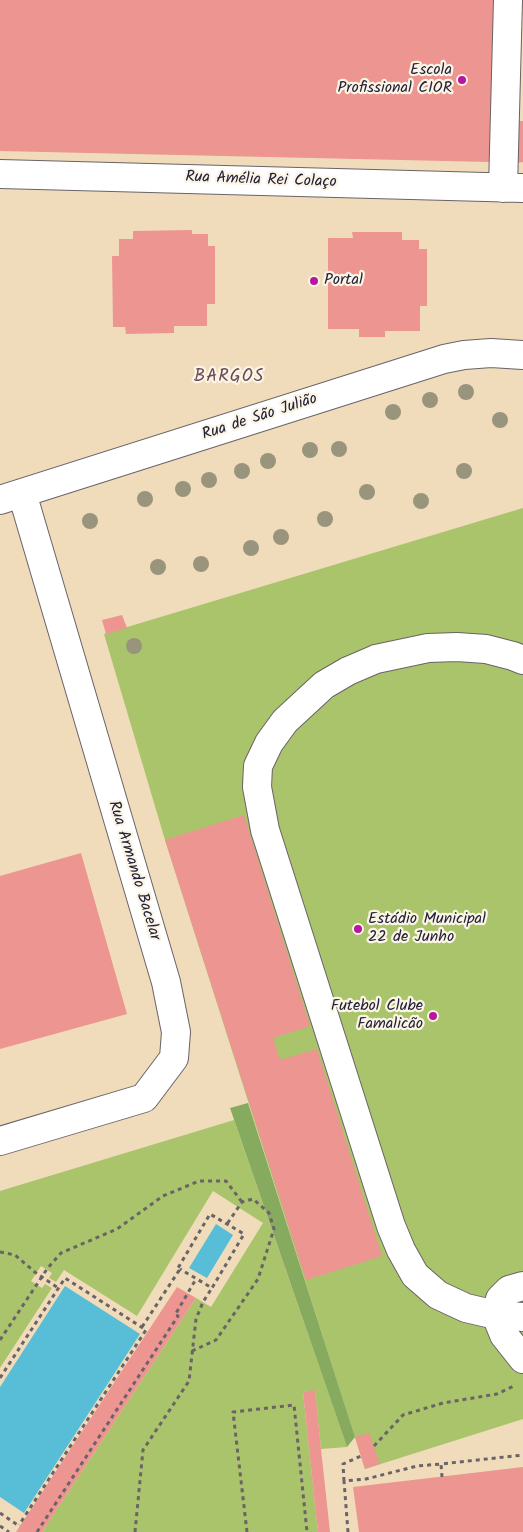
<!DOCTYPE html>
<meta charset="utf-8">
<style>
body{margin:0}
canvas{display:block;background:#f0dcbb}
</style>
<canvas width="523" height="1532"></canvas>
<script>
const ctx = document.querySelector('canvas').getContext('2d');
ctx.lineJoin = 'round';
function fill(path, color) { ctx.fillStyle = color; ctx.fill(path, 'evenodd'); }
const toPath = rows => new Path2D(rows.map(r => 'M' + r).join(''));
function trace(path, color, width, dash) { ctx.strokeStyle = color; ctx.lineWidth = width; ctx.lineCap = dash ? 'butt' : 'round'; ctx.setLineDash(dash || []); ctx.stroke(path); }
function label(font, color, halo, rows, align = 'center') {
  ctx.font = font + ' Kalam,sans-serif'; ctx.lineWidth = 4.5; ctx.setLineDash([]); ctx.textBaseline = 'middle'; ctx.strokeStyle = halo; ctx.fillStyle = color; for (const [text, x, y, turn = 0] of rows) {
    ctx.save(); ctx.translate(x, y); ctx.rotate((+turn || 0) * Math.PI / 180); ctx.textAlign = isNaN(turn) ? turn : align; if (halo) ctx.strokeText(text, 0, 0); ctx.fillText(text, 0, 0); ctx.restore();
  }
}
const green = toPath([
 [523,508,523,1419,365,1469,165,840,104,634],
 [234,1120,347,1447,321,1449,315,1391,303,1392,318,1532,42,1532,196,1298,211,1307,263,1223,213,1191,137,1316,64,1270,56,1282,49,1278,52,1273,41,1266,31,1281,42,1288,45,1284,52,1288,0,1368,0,1191]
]);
const forest = toPath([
 [248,1103,355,1437,347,1447,230,1108]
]);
const water = toPath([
 [216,1224,233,1235,207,1278,189,1268],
 [65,1286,140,1334,24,1513,0,1497,0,1387]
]);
const building = toPath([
 [0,0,494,0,490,162,0,151],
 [519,121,523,121,523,162,517,163],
 [192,230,192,234,208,234,208,246,215,246,215,304,207,304,207,326,174,326,174,333,126,334,125,327,113,327,112,256,119,256,119,239,133,239,133,231],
 [352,232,402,232,402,240,419,240,419,249,427,249,427,306,420,306,420,331,385,331,385,337,359,337,359,329,328,329,328,238,353,238],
 [122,615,127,628,106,634,102,620],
 [244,815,310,1026,273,1038,280,1060,317,1049,382,1256,306,1280,165,840],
 [81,853,127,1014,0,1049,0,876],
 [177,1287,196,1298,42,1532,16,1532],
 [315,1390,321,1449,330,1532,318,1532,303,1392],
 [369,1433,380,1464,365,1469,355,1437],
 [523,1467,523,1532,359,1532,353,1487]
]);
const path = toPath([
 [0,1252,15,1255,36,1273,58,1288],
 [142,1327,180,1269,178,1268,210,1214,244,1234,212,1288,180,1269],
 [0,1340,47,1269,61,1253,117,1229,163,1196,199,1181,226,1181,242,1202],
 [192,1351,216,1340,258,1279,274,1229,269,1213,253,1199,242,1202,227,1224],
 [0,1378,65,1278,146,1330,19,1525],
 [374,1446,403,1415,443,1403,497,1394,516,1385],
 [442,1477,441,1464,523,1455],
 [344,1481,343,1464,361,1456],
 [0,1513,19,1526],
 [0,1526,9,1532],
 [37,1532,178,1316,175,1315,196,1279],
 [135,1532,143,1450,189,1381,196,1319,203,1302,212,1288],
 [247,1532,233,1412,294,1405,307,1532],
 [348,1532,344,1481,366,1479,417,1466,441,1464]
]);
const minor = toPath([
 [0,174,523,188],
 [503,188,508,0],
 [0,500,444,359,464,355,491,353,523,355],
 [523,660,513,656,486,649,457,647,428,648,376,659,348,671,324,685,285,721,269,743,258,766,257,787,265,830,391,1226,401,1250,415,1275,438,1295,466,1308,496,1315,523,1317],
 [0,1141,144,1098,174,1058,176,1032,166,982,22,493],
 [523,1286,509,1290,500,1299,496,1315,504,1335,523,1359]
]);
const trees = [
 [466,392],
 [430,400],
 [393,412],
 [500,420],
 [339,449],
 [310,450],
 [268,461],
 [242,471],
 [464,471],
 [209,480],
 [183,489],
 [367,492],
 [145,499],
 [421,501],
 [325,519],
 [90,521],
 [281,537],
 [251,548],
 [201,564],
 [158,567],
 [134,646]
];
const markers = [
 [462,80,5,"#b5179e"],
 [314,281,5,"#b5179e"],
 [358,929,5,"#b5179e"],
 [433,1016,5,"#b5179e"]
];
const poiNames = [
 ["Escola",452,71],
 ["Profissional CIOR",452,89],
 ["Portal",324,281,"left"],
 ["Estádio Municipal",368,920,"left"],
 ["22 de Junho",368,938,"left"],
 ["Futebol Clube",423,1007],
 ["Famalicão",423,1025]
];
const streetNames = [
 ["Rua Amélia Rei Colaço",261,181,2],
 ["Rua de São Julião",260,418,-18],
 ["Rua Armando Bacelar",133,871,73]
];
const neighbourhoodNames = [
 ["BARGOS",229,378]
];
fill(green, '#a9c46a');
fill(forest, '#86aa5e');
fill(water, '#58bdd6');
fill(building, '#ed9591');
trace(minor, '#6a6368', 30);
trace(path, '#6a6368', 3, [4, 4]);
trace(minor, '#fff', 28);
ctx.fillStyle = '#99957d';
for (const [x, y] of trees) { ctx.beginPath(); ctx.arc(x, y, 8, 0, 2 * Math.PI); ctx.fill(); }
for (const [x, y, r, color] of markers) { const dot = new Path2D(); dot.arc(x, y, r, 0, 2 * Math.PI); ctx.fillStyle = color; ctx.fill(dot); trace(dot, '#fcf5e5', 2); }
label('16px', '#22223b', '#fcf5e5', poiNames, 'right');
label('16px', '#22223b', '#fcf5e5', streetNames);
ctx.letterSpacing = '1px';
label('18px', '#694a59', '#fcf5e5', neighbourhoodNames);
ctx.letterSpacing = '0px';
</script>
